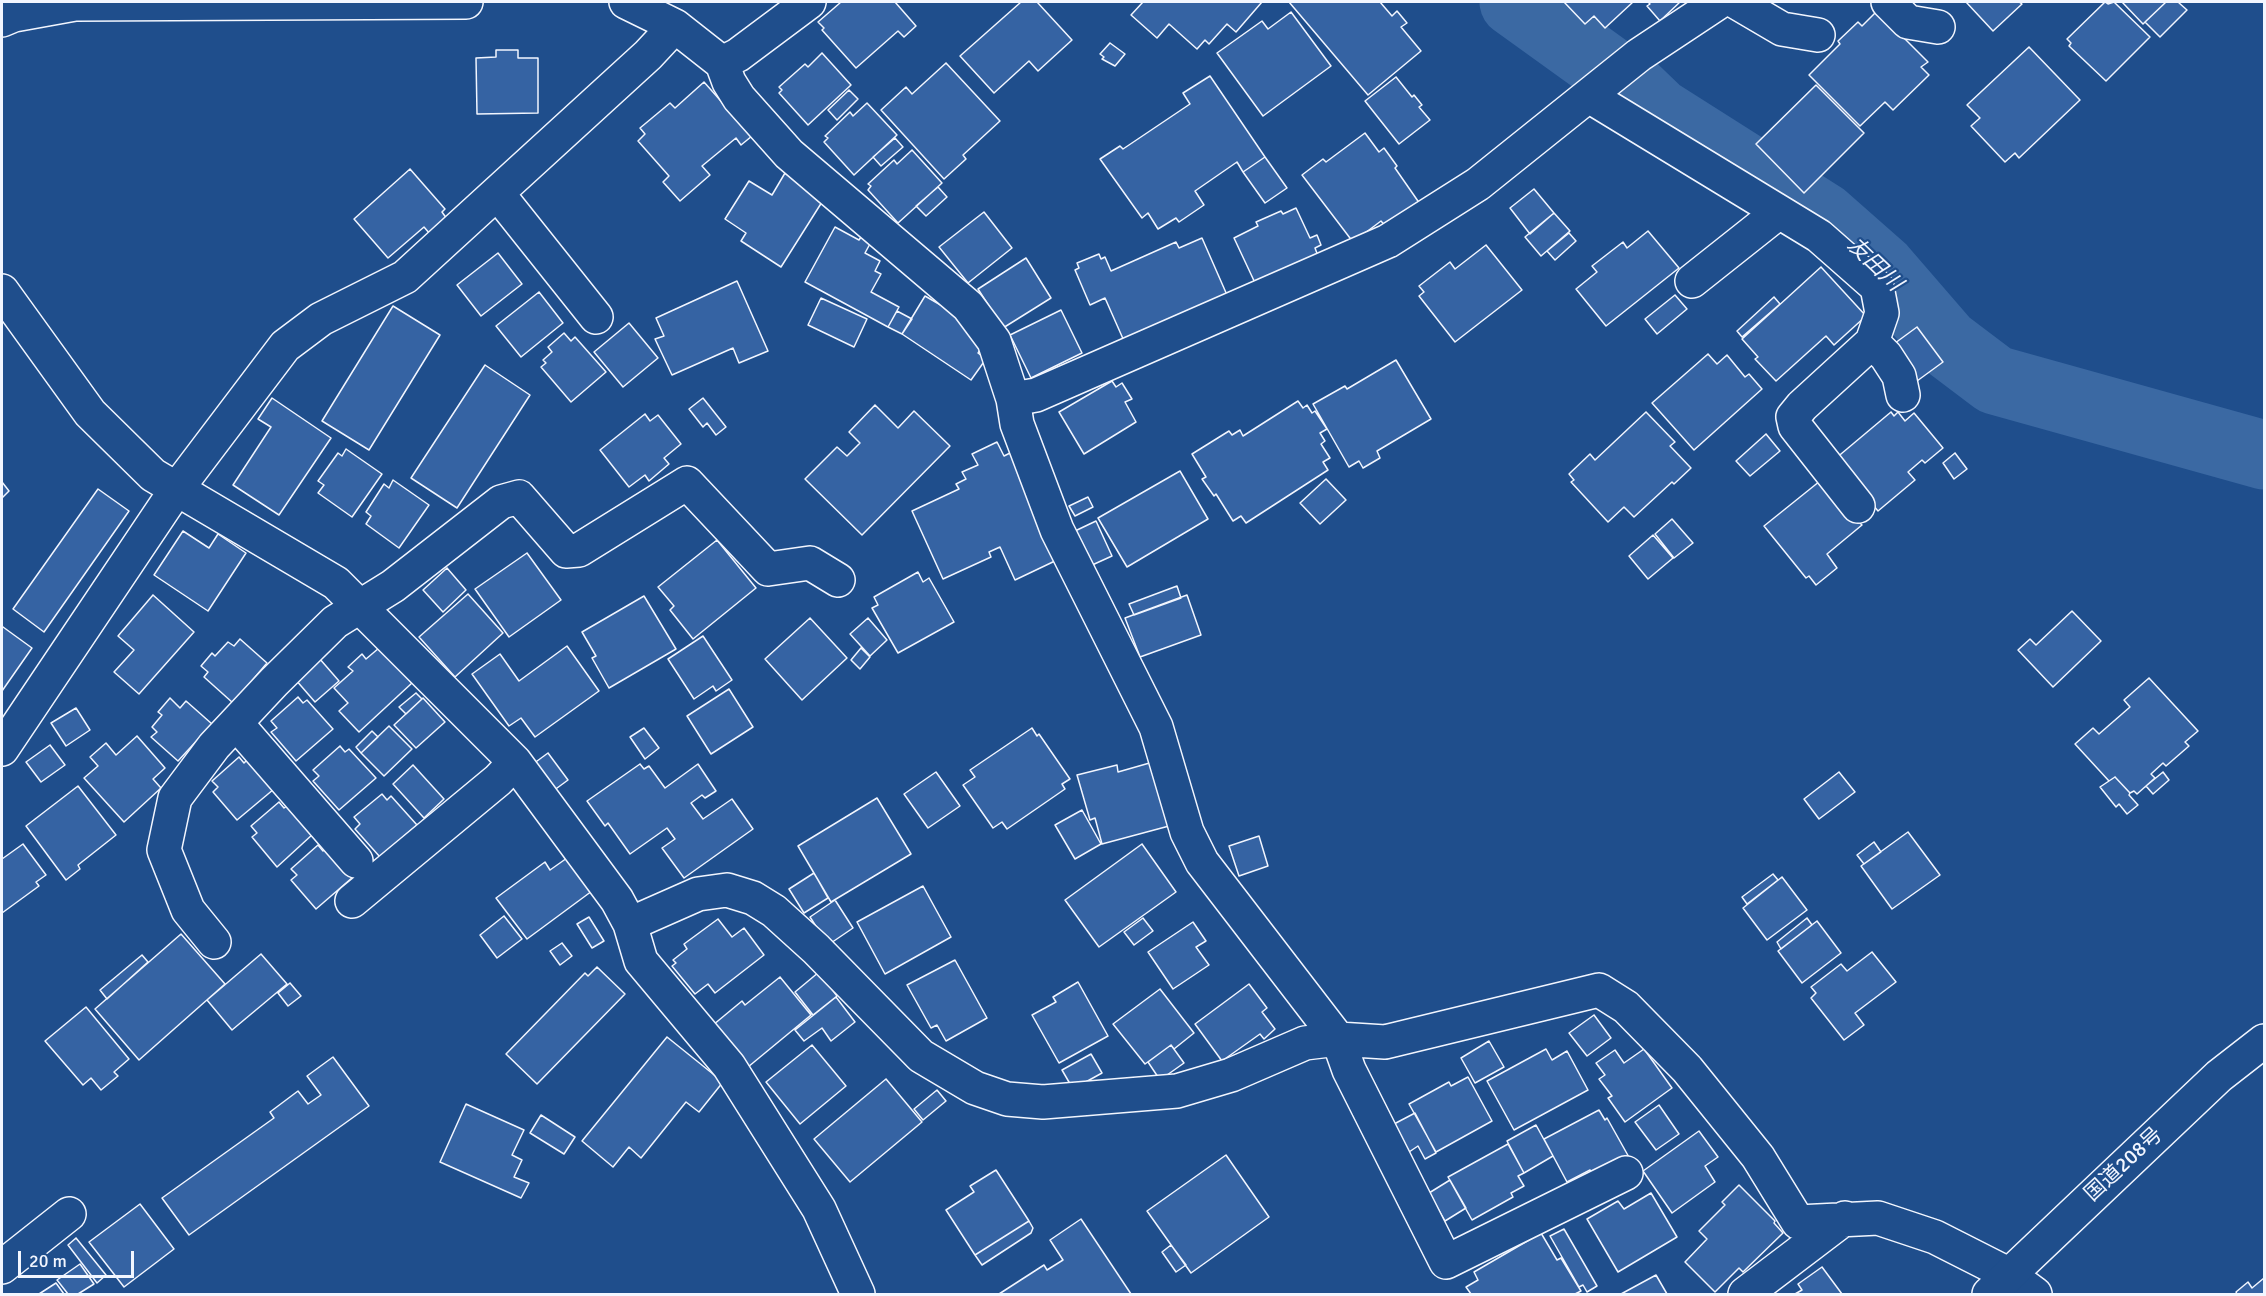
<!DOCTYPE html>
<meta charset="utf-8">
<style>
body{margin:0}
#map{position:relative;width:2266px;height:1296px;overflow:hidden;background:#1f4e8c;font-family:Signika,sans-serif}
canvas{display:block}
.frame{position:absolute;inset:0;border:3px solid #f2f6ff;pointer-events:none}
.scale{position:absolute;left:18px;top:1251px;width:116px;height:27px;box-sizing:border-box;border:3px solid #f2f6ff;border-top:0;padding-left:8px;font-size:18px;line-height:21px;white-space:nowrap;color:#f2f6ff;-webkit-text-stroke:4px #1f4e8c;paint-order:stroke}
</style>
<div id="map">
<canvas width="2266" height="1296"></canvas>
<div class="frame"></div>
<div class="scale">20 m</div>
</div>
<script>
const ctx = document.querySelector('canvas').getContext('2d');
ctx.lineJoin = 'round';
const toPath = rows => new Path2D(rows.map(r => 'M' + r).join(''));
function trace(path, color, width, dash) { ctx.strokeStyle = color; ctx.lineWidth = width; ctx.lineCap = dash ? 'butt' : 'round'; ctx.setLineDash(dash || []); ctx.stroke(path); }
function fill(path, color) { ctx.fillStyle = color; ctx.fill(path, 'evenodd'); }
function label(font, color, halo, rows, align = 'center') {
  ctx.font = font + ' Signika,"Noto Sans JP",sans-serif'; ctx.lineWidth = 4.5; ctx.setLineDash([]); ctx.textBaseline = 'middle'; ctx.strokeStyle = halo; ctx.fillStyle = color; for (const [text, x, y, turn = 0] of rows) {
    ctx.save(); ctx.translate(x, y); ctx.rotate((+turn || 0) * Math.PI / 180); ctx.textAlign = isNaN(turn) ? turn : align; if (halo) ctx.strokeText(text, 0, 0); ctx.fillText(text, 0, 0); ctx.restore();
  }
}
const river = toPath([
 [1514,2,1632,87,1659,113,1823,217,1882,269,1946,343,1995,380,2264,455]
]);
const building = toPath([
 [841,2,895,2,916,26,904,37,898,31,856,68,822,30,824,28,818,22,841,2],
 [1021,2,1037,2,1072,40,1038,71,1029,61,994,93,960,56,1021,2],
 [1143,2,1262,2,1236,32,1227,24,1209,44,1205,40,1197,49,1169,24,1157,38,1131,15,1143,2],
 [1289,2,1380,2,1392,16,1397,11,1407,23,1401,27,1421,51,1368,95,1289,2],
 [1564,2,1633,2,1605,28,1594,16,1585,24,1564,2],
 [1648,2,1680,2,1660,21,1647,6,1650,4,1648,2],
 [1966,2,2019,2,2022,4,1993,31,1966,2],
 [2105,2,2108,4,2114,2,2150,37,2106,81,2069,46,2071,43,2067,39,2105,2],
 [2122,2,2166,2,2143,24,2122,2],
 [2166,2,2178,2,2187,10,2160,37,2145,22,2166,2],
 [1877,11,1928,62,1921,67,1929,75,1893,110,1885,102,1860,126,1809,75,1840,44,1838,41,1858,22,1862,26,1877,11],
 [1291,12,1331,66,1263,116,1217,53,1262,21,1268,29,1291,12],
 [1110,43,1125,54,1115,66,1102,59,1104,57,1100,54,1110,43],
 [2029,47,2080,100,2019,158,2015,153,2005,162,1971,126,1980,118,1967,105,2029,47],
 [496,50,518,50,518,58,538,58,538,113,477,114,476,58,496,57,496,50],
 [822,53,851,85,808,125,779,93,782,90,779,87,805,64,808,67,822,53],
 [946,63,1000,121,963,155,966,159,944,179,881,110,906,87,912,94,946,63],
 [1210,76,1265,157,1243,172,1237,162,1195,191,1204,205,1179,222,1176,218,1158,229,1148,213,1142,218,1100,159,1120,146,1123,149,1190,104,1183,93,1210,76],
 [1396,77,1412,97,1414,95,1422,105,1419,107,1430,120,1399,144,1365,101,1396,77],
 [704,82,752,136,741,145,736,138,702,166,710,175,680,201,663,182,669,176,638,141,645,134,640,128,670,103,675,108,704,82],
 [1816,85,1864,133,1804,193,1756,144,1816,85],
 [849,90,858,99,837,120,828,110,849,90],
 [867,103,897,135,854,175,824,142,828,138,825,136,850,112,853,116,867,103],
 [1365,133,1379,152,1384,148,1397,166,1395,168,1420,204,1387,228,1381,221,1353,242,1302,175,1323,159,1326,162,1365,133],
 [895,138,903,147,881,166,873,157,895,138],
 [912,150,942,183,898,223,868,190,871,186,868,184,894,160,897,164,912,150],
 [1265,157,1287,188,1265,203,1243,172,1265,157],
 [410,169,445,209,442,212,447,219,430,234,424,227,388,258,354,219,410,169],
 [785,173,822,202,781,267,741,241,746,233,725,219,749,181,772,195,785,173],
 [938,187,947,197,926,216,916,206,938,187],
 [1534,189,1554,213,1530,234,1510,208,1534,189],
 [1296,208,1310,238,1317,235,1321,245,1315,248,1318,256,1256,285,1234,238,1258,226,1256,222,1281,211,1283,214,1296,208],
 [984,212,1012,248,968,283,939,247,984,212],
 [1554,213,1570,231,1541,256,1525,237,1554,213],
 [835,227,859,240,861,237,871,242,865,253,880,261,875,271,881,274,871,292,899,307,888,327,805,282,835,227],
 [1648,231,1679,268,1606,326,1576,289,1597,272,1592,266,1623,242,1627,248,1648,231],
 [1569,233,1576,241,1555,260,1547,251,1569,233],
 [1202,238,1227,295,1124,341,1105,298,1090,305,1075,270,1079,268,1077,263,1099,254,1101,259,1105,257,1111,271,1176,242,1179,248,1202,238],
 [1486,245,1522,290,1455,342,1419,296,1424,292,1419,286,1450,262,1455,269,1486,245],
 [498,253,522,284,481,316,457,285,498,253],
 [1026,258,1051,298,1003,328,978,289,1026,258],
 [1821,267,1866,316,1834,345,1826,336,1776,381,1755,359,1758,357,1742,339,1821,267],
 [737,281,768,351,739,363,733,348,672,375,655,339,664,336,656,318,737,281],
 [539,292,563,323,521,357,496,326,539,292],
 [1675,295,1687,309,1657,334,1645,319,1675,295],
 [925,296,958,315,982,346,978,353,986,359,971,380,902,334,925,296],
 [1774,297,1780,304,1742,337,1737,331,1774,297],
 [821,298,867,319,854,347,808,325,821,298],
 [393,306,440,335,369,450,322,421,393,306],
 [1061,310,1082,353,1031,378,1010,335,1061,310],
 [897,311,912,319,902,334,888,327,897,311],
 [629,323,658,358,623,387,594,352,629,323],
 [1917,327,1943,362,1917,381,1891,346,1917,327],
 [564,333,571,341,575,337,606,372,571,402,541,367,546,363,543,360,552,352,548,347,564,333],
 [1708,354,1717,364,1727,355,1745,377,1749,374,1762,389,1694,450,1652,403,1708,354],
 [1396,360,1431,419,1377,451,1380,458,1363,468,1359,461,1349,467,1313,404,1345,386,1347,389,1396,360],
 [485,365,530,395,457,508,411,478,485,365],
 [1112,381,1116,387,1122,383,1132,399,1125,402,1136,422,1084,454,1059,412,1112,381],
 [272,398,331,438,279,515,233,485,271,427,258,419,272,398],
 [703,398,726,427,716,435,707,423,703,427,689,409,703,398],
 [1298,401,1303,408,1307,405,1312,413,1315,411,1327,429,1320,433,1325,441,1321,444,1330,458,1323,462,1328,470,1246,523,1241,516,1233,521,1216,494,1214,496,1202,479,1206,477,1192,454,1229,431,1232,435,1240,430,1243,436,1298,401],
 [875,405,898,428,914,411,950,446,862,535,805,479,837,447,847,456,860,443,849,432,875,405],
 [1646,412,1675,442,1670,446,1691,468,1674,484,1672,482,1634,517,1624,507,1608,522,1571,482,1574,480,1569,474,1590,454,1595,460,1646,412],
 [1891,412,1894,416,1898,412,1905,421,1914,413,1943,448,1925,463,1922,460,1908,472,1915,480,1878,511,1835,459,1891,412],
 [645,414,650,421,658,415,681,444,664,458,669,464,649,481,645,475,629,487,600,450,645,414],
 [1766,434,1780,451,1750,476,1736,461,1766,434],
 [997,442,1004,456,1010,453,1057,560,1015,580,1000,547,989,552,991,557,943,579,912,511,959,489,956,484,966,479,962,472,978,465,972,454,997,442],
 [346,449,382,474,352,517,318,493,324,485,318,481,338,453,342,456,346,449],
 [1955,453,1967,469,1954,479,1943,463,1955,453],
 [1180,471,1208,519,1127,567,1098,518,1180,471],
 [1326,479,1346,500,1320,524,1300,503,1326,479],
 [393,480,429,505,399,548,366,524,371,516,366,512,384,484,389,488,393,480],
 [1820,481,1862,525,1827,554,1837,568,1816,585,1809,576,1806,578,1764,526,1820,481],
 [2,482,9,491,2,498,2,482],
 [98,489,129,511,44,632,13,609,98,489],
 [1088,497,1093,507,1075,516,1069,506,1088,497],
 [1672,519,1693,543,1674,558,1655,534,1672,519],
 [1096,521,1112,556,1090,566,1075,531,1096,521],
 [183,531,209,548,218,534,246,553,208,611,154,575,183,531],
 [1653,535,1673,558,1648,579,1629,556,1653,535],
 [717,540,756,588,693,639,670,610,674,606,658,587,717,540],
 [527,553,561,600,509,637,475,589,527,553],
 [447,568,466,590,443,612,423,590,447,568],
 [918,572,923,582,929,578,954,622,898,653,872,608,878,605,874,597,918,572],
 [1177,586,1181,598,1134,615,1129,604,1177,586],
 [468,594,503,633,455,677,419,637,468,594],
 [153,595,194,632,139,694,114,672,134,650,118,636,153,595],
 [1187,595,1201,635,1140,657,1125,618,1187,595],
 [644,596,676,649,609,688,592,658,596,656,582,632,644,596],
 [2072,611,2101,641,2053,687,2018,650,2030,639,2036,645,2072,611],
 [810,618,847,658,802,700,765,659,810,618],
 [868,618,887,640,870,656,850,634,868,618],
 [3,627,32,648,2,691,2,628,3,627],
 [703,636,732,680,716,691,713,686,694,699,668,659,703,636],
 [240,639,267,663,233,703,204,677,208,672,201,666,212,653,215,656,228,642,234,646,240,639],
 [567,646,599,691,535,737,521,718,509,726,472,674,500,654,519,681,567,646],
 [379,648,412,683,359,732,339,711,348,703,334,688,353,671,348,667,362,654,366,659,379,648],
 [861,648,870,657,860,669,851,660,861,648],
 [319,658,339,681,315,702,295,679,319,658],
 [2149,678,2198,731,2185,742,2189,746,2166,766,2163,763,2151,774,2155,778,2137,794,2134,791,2130,793,2115,777,2109,781,2075,744,2093,728,2099,734,2130,707,2124,700,2149,678],
 [729,689,753,727,711,754,687,716,729,689],
 [416,693,422,699,406,714,399,707,416,693],
 [298,697,303,703,307,700,333,729,296,761,271,732,277,728,271,721,298,697],
 [170,698,180,708,186,701,212,724,178,761,151,737,157,732,152,727,162,715,158,712,170,698],
 [423,698,445,722,416,748,394,725,423,698],
 [76,708,90,730,66,746,51,723,76,708],
 [389,726,412,749,384,776,361,753,389,726],
 [644,728,659,748,645,759,630,737,644,728],
 [1032,728,1037,736,1039,734,1070,779,1062,784,1065,789,1007,829,1002,822,993,828,963,785,975,777,970,770,1032,728],
 [372,731,378,737,361,753,356,747,372,731],
 [137,736,165,768,153,779,161,788,124,822,84,778,98,766,90,757,106,743,116,755,137,736],
 [50,745,65,765,41,782,26,762,50,745],
 [340,746,345,752,349,749,376,778,339,810,313,781,319,776,313,770,340,746],
 [548,753,568,780,553,791,533,764,548,753],
 [239,757,244,763,248,759,274,789,237,820,213,792,218,787,212,781,239,757],
 [1153,762,1169,826,1102,844,1095,818,1090,820,1077,775,1117,765,1118,772,1153,762],
 [640,764,644,769,649,766,665,788,698,764,716,791,705,798,702,795,691,803,703,819,732,799,753,829,684,878,662,848,675,839,667,828,630,854,608,823,605,826,587,801,640,764],
 [413,765,444,799,424,818,393,784,413,765],
 [936,772,960,806,928,828,904,794,936,772],
 [1839,772,1855,792,1819,819,1804,799,1839,772],
 [2163,772,2169,780,2153,794,2146,786,2163,772],
 [2115,777,2130,793,2129,795,2138,805,2127,814,2119,804,2116,807,2100,787,2115,777],
 [78,786,116,835,78,865,80,869,66,880,26,826,78,786],
 [382,794,387,800,391,796,417,825,380,857,355,829,360,824,354,817,382,794],
 [877,798,911,854,831,902,798,846,877,798],
 [279,802,284,808,288,805,313,834,277,867,252,837,257,833,251,826,279,802],
 [1082,810,1101,844,1075,859,1055,825,1082,810],
 [1908,832,1940,875,1892,909,1861,866,1908,832],
 [1259,836,1268,866,1239,876,1229,846,1259,836],
 [1874,842,1881,852,1864,864,1857,855,1874,842],
 [23,844,46,875,36,882,39,886,2,913,2,859,23,844],
 [1142,844,1176,892,1099,947,1065,900,1142,844],
 [318,845,323,851,327,847,353,877,316,909,291,880,297,875,291,869,318,845],
 [567,858,592,891,527,939,496,898,545,862,550,870,567,858],
 [814,873,828,898,804,913,789,889,814,873],
 [1773,874,1778,880,1747,904,1742,897,1773,874],
 [1782,877,1807,910,1767,940,1743,908,1782,877],
 [923,886,951,937,885,974,857,922,923,886],
 [835,900,853,928,828,945,810,917,835,900],
 [504,916,522,939,497,958,480,935,504,916],
 [589,917,604,941,592,948,577,924,589,917],
 [1143,918,1153,931,1134,945,1124,932,1143,918],
 [1807,918,1812,925,1781,949,1777,942,1807,918],
 [718,919,732,937,744,928,764,955,715,993,708,984,695,994,672,966,676,963,673,960,687,949,684,944,718,919],
 [1817,921,1841,953,1802,983,1778,951,1817,921],
 [1193,922,1206,941,1196,947,1209,965,1173,989,1148,952,1193,922],
 [181,934,225,984,139,1060,95,1009,181,934],
 [562,943,572,956,560,965,550,951,562,943],
 [1872,952,1896,982,1855,1013,1864,1025,1844,1040,1811,998,1816,993,1811,987,1841,964,1847,971,1872,952],
 [261,954,287,984,232,1030,207,1000,261,954],
 [142,955,148,962,107,999,100,990,142,955],
 [955,960,987,1018,946,1041,937,1025,931,1028,907,985,955,960],
 [597,967,625,994,537,1084,506,1054,585,973,588,976,597,967],
 [819,972,837,996,813,1015,795,992,819,972],
 [780,977,811,1015,748,1067,713,1025,742,1001,745,1005,780,977],
 [1078,982,1108,1036,1059,1063,1032,1015,1056,1002,1053,997,1078,982],
 [290,983,301,996,288,1006,278,993,290,983],
 [1249,984,1267,1008,1262,1012,1275,1029,1264,1039,1260,1034,1222,1061,1195,1024,1249,984],
 [1160,989,1194,1033,1174,1049,1171,1045,1145,1064,1113,1024,1160,989],
 [836,997,855,1022,831,1041,822,1028,804,1041,795,1030,836,997],
 [86,1007,129,1059,114,1072,118,1076,101,1090,91,1078,83,1085,45,1041,86,1007],
 [1594,1015,1611,1038,1587,1056,1569,1033,1594,1015],
 [667,1037,723,1082,699,1112,686,1102,641,1158,629,1147,613,1167,582,1141,667,1037],
 [1489,1041,1504,1067,1475,1083,1461,1058,1489,1041],
 [812,1045,846,1086,800,1124,766,1082,812,1045],
 [1171,1045,1184,1063,1160,1080,1148,1062,1171,1045],
 [1546,1049,1552,1060,1567,1051,1588,1090,1514,1130,1487,1081,1546,1049],
 [1644,1049,1672,1088,1625,1122,1608,1098,1612,1096,1599,1079,1605,1075,1596,1063,1615,1050,1624,1063,1644,1049],
 [1091,1054,1102,1073,1073,1089,1062,1070,1091,1054],
 [333,1057,369,1106,189,1235,162,1198,274,1118,270,1112,298,1091,308,1104,321,1095,307,1076,333,1057],
 [1468,1077,1492,1121,1436,1152,1409,1104,1449,1082,1451,1086,1468,1077],
 [886,1079,922,1122,850,1182,814,1139,886,1079],
 [937,1090,946,1101,923,1120,914,1109,937,1090],
 [466,1104,524,1130,512,1155,522,1160,514,1177,529,1183,521,1198,440,1162,466,1104],
 [1659,1105,1679,1134,1656,1150,1635,1122,1659,1105],
 [1599,1110,1605,1120,1607,1118,1630,1159,1595,1178,1590,1170,1567,1182,1544,1139,1599,1110],
 [1415,1113,1436,1153,1425,1159,1418,1146,1409,1152,1394,1124,1415,1113],
 [541,1115,575,1137,564,1154,530,1133,541,1115],
 [1536,1125,1553,1156,1524,1173,1507,1141,1536,1125],
 [1699,1131,1718,1157,1705,1166,1715,1182,1672,1213,1643,1171,1699,1131],
 [1508,1144,1524,1173,1518,1176,1524,1186,1511,1193,1513,1197,1472,1220,1448,1177,1508,1144],
 [1226,1155,1269,1217,1191,1273,1147,1211,1226,1155],
 [996,1170,1029,1221,975,1255,946,1210,974,1192,970,1186,996,1170],
 [1450,1180,1466,1208,1445,1221,1429,1193,1450,1180],
 [1739,1185,1775,1221,1774,1223,1783,1233,1743,1272,1739,1268,1715,1292,1685,1262,1707,1239,1699,1231,1725,1205,1722,1202,1739,1185],
 [1651,1193,1677,1237,1618,1272,1587,1219,1618,1201,1624,1209,1651,1193],
 [140,1204,174,1249,124,1287,89,1242,140,1204],
 [1081,1219,1131,1294,999,1294,1044,1265,1047,1270,1063,1260,1050,1240,1081,1219],
 [1029,1221,1033,1228,1031,1233,982,1265,975,1255,1029,1221],
 [1564,1229,1597,1286,1587,1292,1583,1285,1579,1287,1550,1236,1564,1229],
 [1541,1233,1557,1260,1561,1258,1581,1291,1575,1294,1471,1294,1466,1287,1478,1280,1474,1272,1541,1233],
 [76,1238,106,1275,97,1283,68,1245,76,1238],
 [1171,1245,1186,1265,1176,1272,1162,1252,1171,1245],
 [80,1264,94,1284,78,1294,68,1294,57,1280,80,1264],
 [1822,1267,1842,1294,1795,1294,1802,1290,1798,1284,1822,1267],
 [1656,1275,1667,1294,1621,1294,1656,1275],
 [2264,1278,2264,1294,2237,1294,2236,1292,2248,1282,2252,1288,2264,1278],
 [56,1283,64,1294,39,1294,56,1283]
]);
const minor = toPath([
 [626,2,675,26,722,63,729,82,739,98,789,154,968,306,994,341,1013,399,1017,424,1057,530,1156,727,1187,832,1202,862,1338,1039,1385,1042,1599,990,1626,1007,1687,1069,1758,1157,1798,1222,1878,1218,1935,1237,2008,1274,2035,1294],
 [1736,2,1782,29,1818,35],
 [1888,2,1908,22,1938,27],
 [2,20,14,15,75,4,466,2],
 [722,63,738,55,809,2],
 [1589,96,1819,236,1877,287,1882,313,1872,342,1802,406,1793,417,1795,426,1858,506],
 [498,194,596,317],
 [1692,281,1779,212],
 [2,291,90,413,153,475,336,583,515,762,617,900,630,924,641,961,729,1066,819,1209,858,1294],
 [1872,342,1886,356,1899,376,1903,395],
 [1013,399,1036,395,1388,241,1478,184,1639,55,1719,2],
 [236,723,356,861],
 [2,749,176,490,285,346,321,319,405,277,648,55,675,26],
 [352,901,498,780,515,762],
 [630,924,698,894,727,890,753,898,774,911,816,949,921,1056,975,1088,1007,1099,1043,1102,1177,1091,1231,1075,1305,1043,1338,1039,1349,1070,1446,1262,1626,1173],
 [214,942,188,910,164,850,175,798,214,746,274,682,335,622,393,586,501,502,519,497,566,551,579,550,687,483,768,569,810,563,838,580],
 [2,1267,69,1214],
 [1745,1294,1845,1218]
]);
const highway = toPath([
 [1989,1294,2219,1076,2264,1041]
]);
const streetNames = [
 ["国道208号",2124,1165,-43]
];
const waterNames = [
 ["友田川",1874,265,44]
];
trace(river, '#3b69a3', 69);
fill(building, '#3563a3');
trace(building, '#f2f6ff', 1.5);
trace(minor, '#f2f6ff', 36);
trace(highway, '#f2f6ff', 36);
trace(minor, '#1f4e8c', 33);
trace(highway, '#1f4e8c', 33);
label('21px', '#f2f6ff', '#1f4e8c', streetNames);
label('italic 22px', '#f2f6ff', '#1f4e8c', waterNames);
</script>
